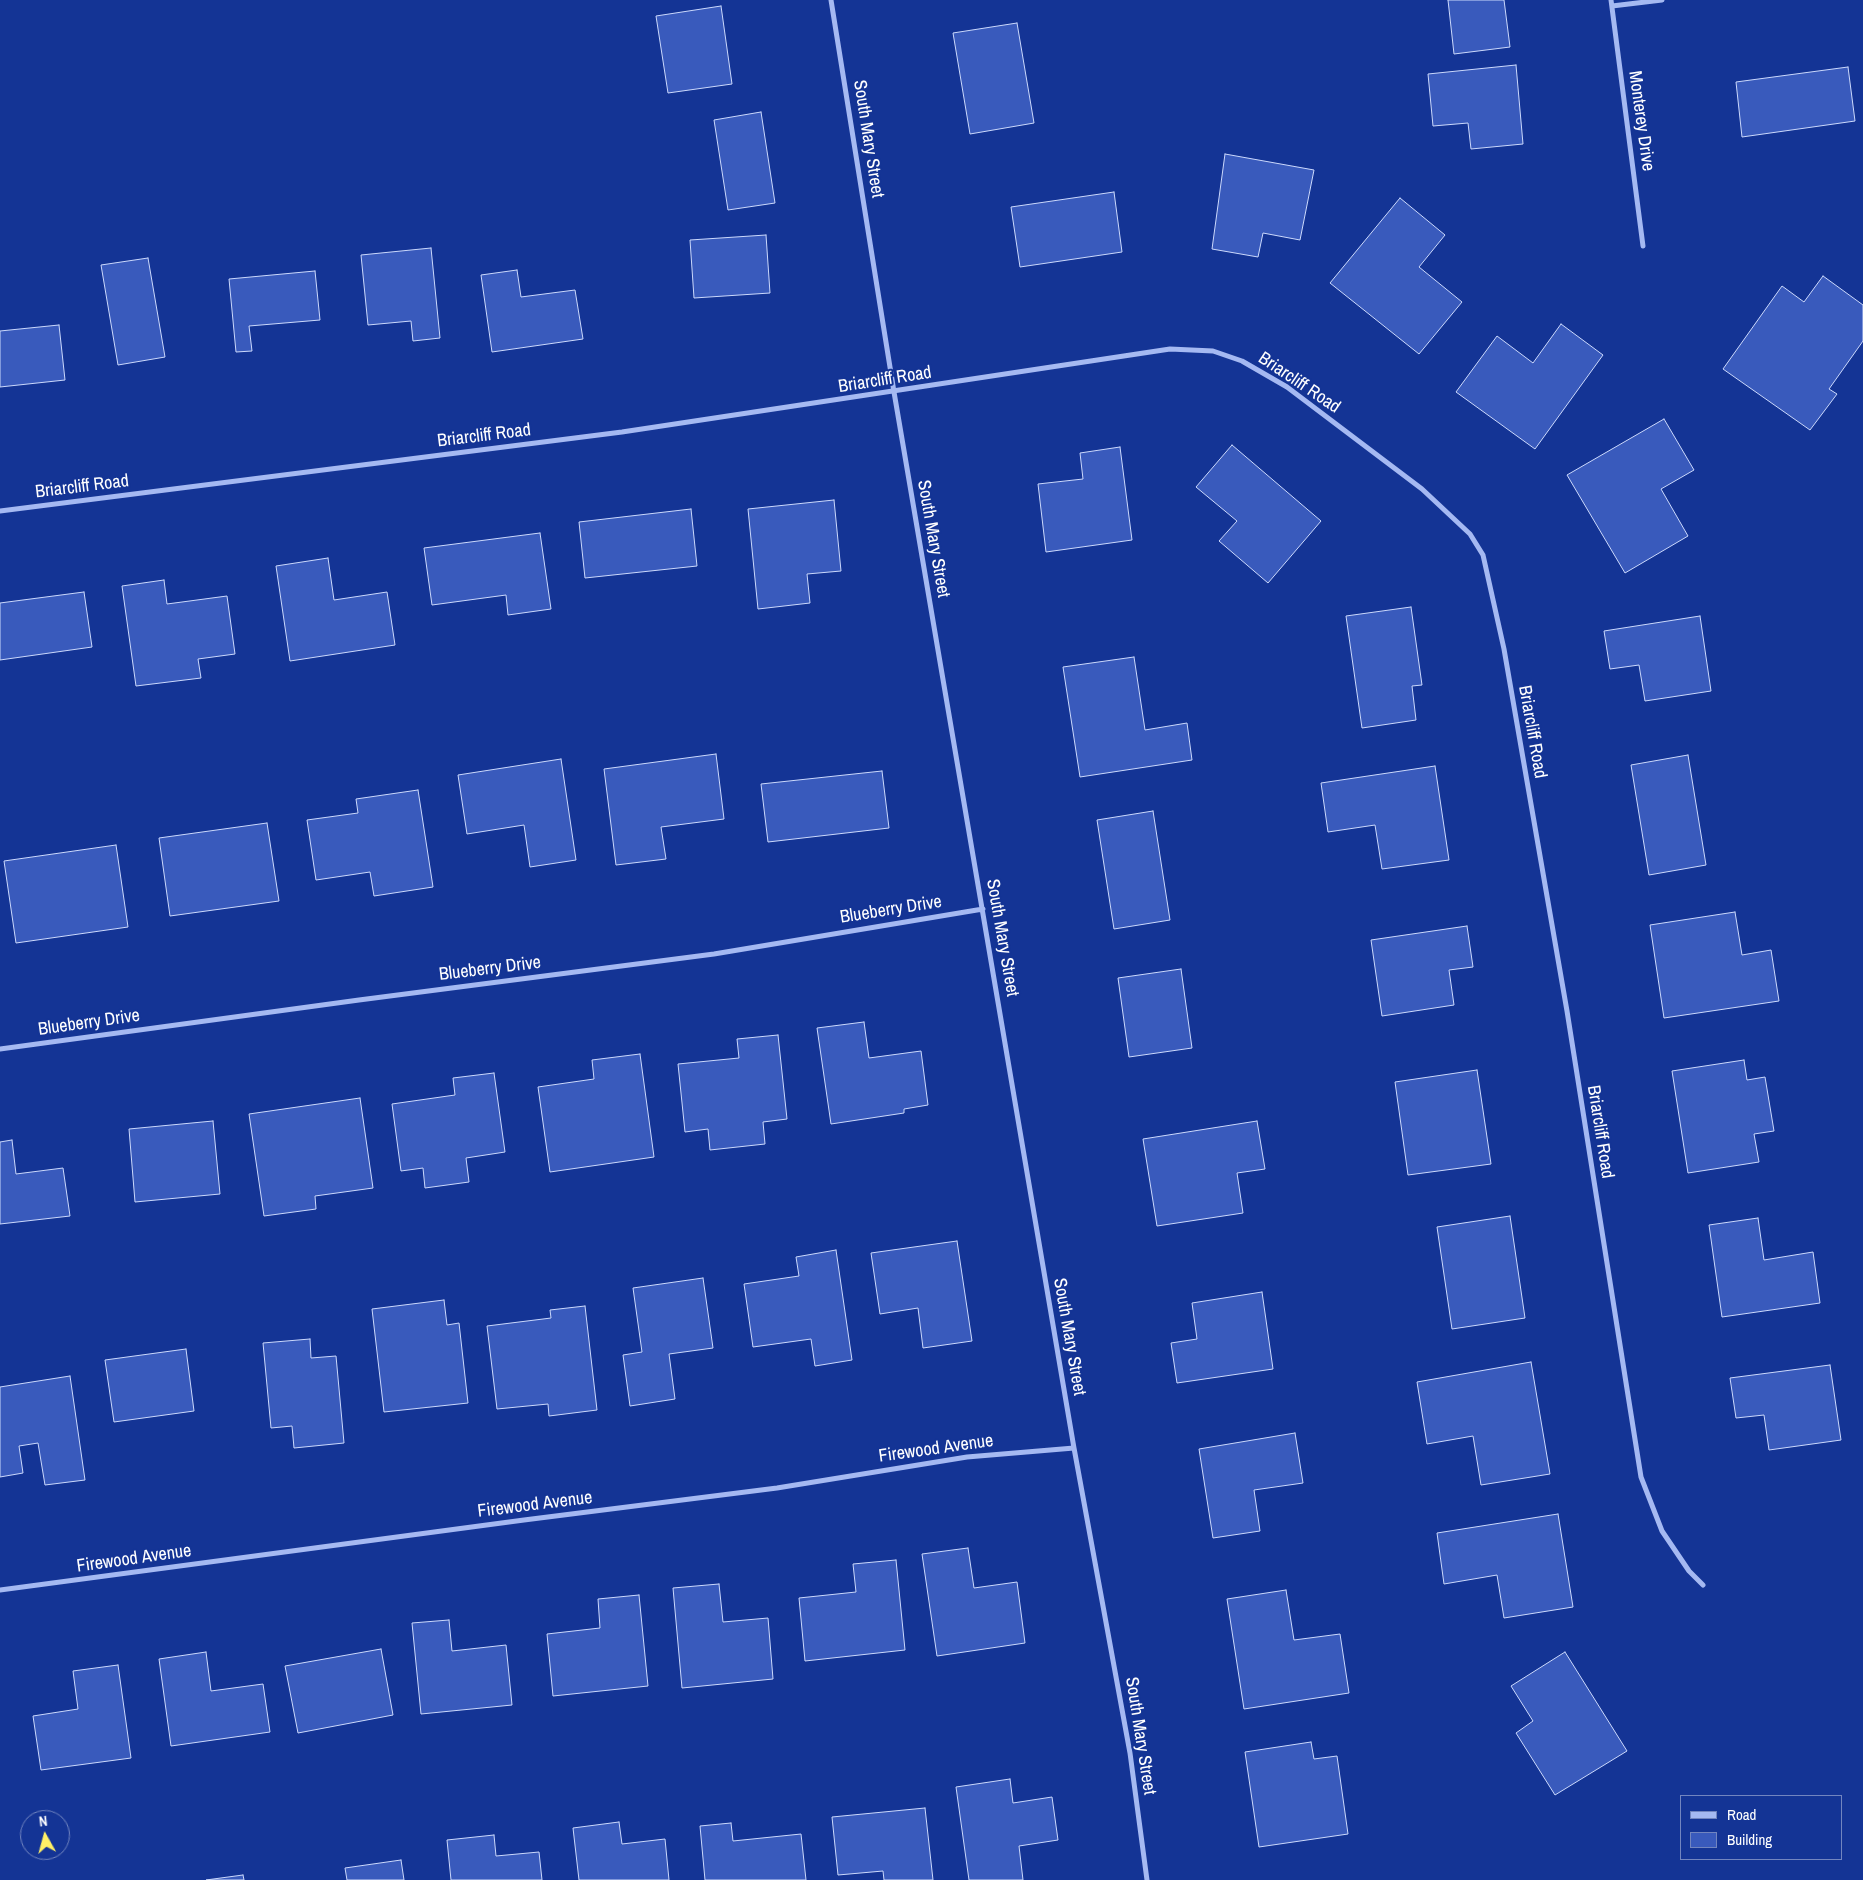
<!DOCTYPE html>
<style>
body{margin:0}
#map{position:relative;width:1863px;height:1880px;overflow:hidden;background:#143495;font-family:"Archivo Narrow",sans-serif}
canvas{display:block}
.legend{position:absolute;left:1680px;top:1795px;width:162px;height:65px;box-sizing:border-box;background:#143495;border:1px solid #7285bf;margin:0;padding:6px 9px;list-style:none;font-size:15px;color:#fff}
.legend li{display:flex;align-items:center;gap:10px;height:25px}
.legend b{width:25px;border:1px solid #7285bf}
.north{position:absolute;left:20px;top:1810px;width:50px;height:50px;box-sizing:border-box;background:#143495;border:1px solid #7285bf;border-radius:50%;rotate:353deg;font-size:14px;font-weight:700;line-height:20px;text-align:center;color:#fff}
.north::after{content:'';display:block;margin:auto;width:18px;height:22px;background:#fff066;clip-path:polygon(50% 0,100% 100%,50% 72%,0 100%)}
</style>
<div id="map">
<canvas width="1863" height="1880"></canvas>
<ul class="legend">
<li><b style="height:6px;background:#a5b9f2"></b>Road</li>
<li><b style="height:14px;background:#395abc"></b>Building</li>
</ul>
<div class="north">N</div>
</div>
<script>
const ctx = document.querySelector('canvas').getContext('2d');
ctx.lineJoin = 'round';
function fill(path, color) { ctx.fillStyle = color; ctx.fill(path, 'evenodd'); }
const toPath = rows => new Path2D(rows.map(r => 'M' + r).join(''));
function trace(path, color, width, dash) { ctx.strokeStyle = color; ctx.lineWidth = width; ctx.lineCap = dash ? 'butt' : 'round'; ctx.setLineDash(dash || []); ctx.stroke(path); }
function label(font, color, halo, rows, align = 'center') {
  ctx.font = font + ' "Archivo Narrow",sans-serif'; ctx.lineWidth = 4; ctx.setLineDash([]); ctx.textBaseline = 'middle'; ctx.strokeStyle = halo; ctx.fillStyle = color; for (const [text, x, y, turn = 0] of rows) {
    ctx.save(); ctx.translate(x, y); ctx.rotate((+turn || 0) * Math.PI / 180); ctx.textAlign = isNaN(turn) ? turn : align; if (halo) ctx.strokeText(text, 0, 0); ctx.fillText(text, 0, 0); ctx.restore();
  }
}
const building = toPath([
 [1448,0,1504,0,1510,47,1454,54,1448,0],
 [721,6,732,84,668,93,656,16,721,6],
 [1017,23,1034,123,970,134,953,33,1017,23],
 [1516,65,1523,144,1471,149,1468,123,1433,126,1428,74,1516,65],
 [1848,67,1855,121,1742,137,1736,82,1848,67],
 [761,112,775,203,728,210,714,120,761,112],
 [1225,154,1314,170,1300,240,1263,233,1258,257,1212,249,1225,154],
 [1114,192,1122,252,1020,267,1011,207,1114,192],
 [1400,198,1445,235,1419,267,1462,302,1419,354,1330,283,1400,198],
 [766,235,770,293,694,298,690,240,766,235],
 [431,248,440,338,413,341,411,321,368,325,361,255,431,248],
 [148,258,165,357,118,365,101,265,148,258],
 [517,270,521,297,575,290,583,339,492,352,481,275,517,270],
 [315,271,320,320,249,326,252,351,236,352,229,279,315,271],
 [1823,276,1863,305,1863,341,1829,389,1837,394,1810,430,1723,369,1782,286,1804,302,1823,276],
 [1561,324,1603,355,1535,449,1456,392,1497,336,1533,363,1561,324],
 [59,325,65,380,0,387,0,331,59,325],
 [1664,419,1694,470,1661,489,1688,536,1625,573,1567,475,1664,419],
 [1232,445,1321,521,1268,583,1219,541,1237,521,1196,487,1232,445],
 [1120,447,1132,540,1046,552,1038,484,1083,479,1080,453,1120,447],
 [834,500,841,571,807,574,810,603,758,609,748,509,834,500],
 [691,509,697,566,585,578,579,522,691,509],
 [540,533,551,609,508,615,506,595,432,605,424,548,540,533],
 [328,558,334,600,387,592,395,645,290,661,276,566,328,558],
 [164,580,167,604,227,596,235,654,198,659,201,678,136,686,122,586,164,580],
 [84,592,92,647,0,660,0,603,84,592],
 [1411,607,1422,685,1412,686,1416,720,1362,728,1346,616,1411,607],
 [1700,616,1711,691,1645,701,1639,665,1610,669,1604,631,1700,616],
 [1134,657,1145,730,1187,723,1192,760,1080,777,1063,667,1134,657],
 [716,754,724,819,661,827,666,859,616,865,604,769,716,754],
 [1688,755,1706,865,1649,875,1631,765,1688,755],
 [561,759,576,860,530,867,524,825,467,834,458,775,561,759],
 [1435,766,1449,860,1382,869,1375,825,1328,832,1321,783,1435,766],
 [882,771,889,828,768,842,761,784,882,771],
 [418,790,433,887,374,896,370,872,316,880,307,820,358,813,356,799,418,790],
 [1153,811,1170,920,1114,929,1097,820,1153,811],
 [267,823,279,901,170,916,159,838,267,823],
 [116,845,128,927,16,943,4,861,116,845],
 [1735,912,1742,955,1771,950,1779,1001,1664,1018,1650,925,1735,912],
 [1467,926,1473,967,1449,970,1454,1005,1382,1016,1371,940,1467,926],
 [1181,969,1192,1048,1129,1057,1118,978,1181,969],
 [864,1022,869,1058,921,1051,928,1105,904,1109,904,1113,831,1124,817,1028,864,1022],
 [778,1035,787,1119,763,1122,765,1144,710,1150,708,1129,685,1132,678,1064,739,1058,737,1039,778,1035],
 [640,1054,654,1157,550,1172,538,1087,594,1079,592,1060,640,1054],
 [1744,1060,1747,1080,1765,1077,1774,1131,1754,1134,1759,1162,1688,1173,1672,1071,1744,1060],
 [1477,1070,1491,1164,1408,1175,1395,1082,1477,1070],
 [494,1073,505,1152,466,1158,469,1182,425,1188,423,1168,401,1171,392,1104,455,1095,453,1078,494,1073],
 [360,1098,373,1188,315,1196,316,1209,264,1216,249,1114,360,1098],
 [213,1121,220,1194,135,1202,129,1129,213,1121],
 [1257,1121,1265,1169,1237,1173,1243,1213,1157,1226,1143,1139,1257,1121],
 [12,1140,16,1174,63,1168,70,1216,0,1224,0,1142,12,1140],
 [1510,1216,1525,1318,1452,1329,1437,1227,1510,1216],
 [1758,1218,1764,1260,1813,1252,1820,1303,1722,1317,1709,1225,1758,1218],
 [957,1241,972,1341,923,1348,918,1308,880,1314,871,1253,957,1241],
 [836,1250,852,1360,815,1366,811,1339,753,1347,744,1284,799,1276,796,1257,836,1250],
 [703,1278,713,1348,669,1354,675,1399,630,1406,623,1355,642,1352,633,1288,703,1278],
 [1262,1292,1273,1369,1177,1383,1171,1343,1197,1339,1192,1303,1262,1292],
 [444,1300,447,1325,459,1323,468,1403,384,1412,372,1309,444,1300],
 [585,1306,597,1410,549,1416,548,1404,497,1409,487,1326,551,1318,550,1310,585,1306],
 [310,1339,311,1358,336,1356,344,1443,294,1448,292,1426,271,1428,263,1343,310,1339],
 [186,1349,194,1411,114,1422,105,1360,186,1349],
 [1531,1362,1550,1474,1481,1485,1473,1436,1427,1444,1417,1382,1531,1362],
 [1830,1365,1841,1440,1769,1450,1764,1415,1736,1418,1730,1378,1830,1365],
 [70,1376,85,1480,45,1485,38,1443,19,1446,23,1473,0,1477,0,1387,70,1376],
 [1295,1433,1303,1483,1254,1490,1260,1531,1213,1538,1199,1449,1295,1433],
 [1558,1514,1573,1607,1504,1618,1497,1575,1444,1584,1437,1533,1558,1514],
 [968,1548,974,1588,1017,1582,1025,1643,937,1656,922,1554,968,1548],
 [896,1560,905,1650,805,1661,799,1598,856,1592,853,1564,896,1560],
 [719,1584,723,1622,768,1618,773,1679,682,1688,673,1588,719,1584],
 [1286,1590,1294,1640,1340,1634,1349,1693,1244,1709,1227,1599,1286,1590],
 [639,1595,648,1686,553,1696,547,1634,600,1628,598,1599,639,1595],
 [449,1620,452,1651,506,1645,512,1705,421,1714,412,1623,449,1620],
 [381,1649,393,1715,298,1733,285,1666,381,1649],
 [206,1652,211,1691,263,1684,270,1732,171,1746,159,1659,206,1652],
 [1565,1652,1627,1751,1555,1795,1516,1733,1533,1721,1511,1686,1565,1652],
 [118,1665,131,1758,41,1770,33,1716,78,1709,73,1671,118,1665],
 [1311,1742,1314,1759,1337,1756,1348,1834,1259,1847,1245,1752,1311,1742],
 [1010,1779,1013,1803,1052,1797,1058,1840,1019,1846,1023,1880,969,1880,956,1787,1010,1779],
 [925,1808,933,1880,884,1880,883,1871,838,1875,832,1817,925,1808],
 [619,1822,622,1844,665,1839,669,1880,579,1880,573,1828,619,1822],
 [731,1823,733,1841,801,1834,806,1880,705,1880,700,1826,731,1823],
 [494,1835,496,1856,539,1852,542,1880,451,1880,447,1840,494,1835],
 [401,1860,404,1880,347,1880,345,1868,401,1860],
 [243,1875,244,1880,206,1880,243,1875]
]);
const minor = toPath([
 [831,0,894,392,1074,1448,1130,1753,1147,1880],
 [1611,0,1643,246],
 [1612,6,1662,0],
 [0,511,622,432,1170,349,1213,351,1242,361,1287,387,1422,489,1470,534,1483,555,1504,649,1567,1011,1641,1477,1662,1531,1689,1571,1703,1585],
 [0,1049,359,1000,714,954,983,909],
 [0,1590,524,1520,777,1488,967,1457,1074,1448]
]);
const streetNames = [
 ["Monterey Drive",1641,121,82],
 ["South Mary Street",868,139,81],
 ["Briarcliff Road",885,380,-9],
 ["Briarcliff Road",1299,383,34],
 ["Briarcliff Road",484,436,-7],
 ["Briarcliff Road",82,487,-7],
 ["South Mary Street",933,539,80],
 ["Briarcliff Road",1532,732,80],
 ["Blueberry Drive",891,910,-9],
 ["South Mary Street",1002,938,80],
 ["Blueberry Drive",490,969,-7],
 ["Blueberry Drive",89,1023,-8],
 ["Briarcliff Road",1600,1132,81],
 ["South Mary Street",1069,1337,80],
 ["Firewood Avenue",936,1449,-8],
 ["Firewood Avenue",535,1505,-7],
 ["Firewood Avenue",134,1559,-8],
 ["South Mary Street",1140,1736,81]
];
fill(building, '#395abc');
trace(building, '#ccd9fc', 1);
trace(minor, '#a5b9f2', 5);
label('18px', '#fff', '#143495', streetNames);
</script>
